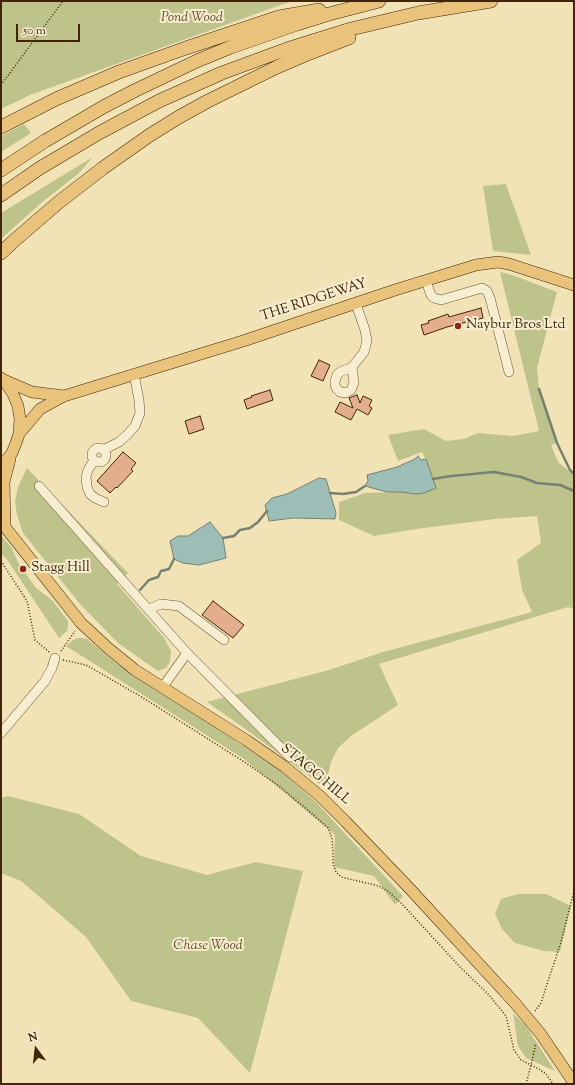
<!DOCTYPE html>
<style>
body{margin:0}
#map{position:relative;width:575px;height:1085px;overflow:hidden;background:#f2e3b7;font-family:"Sorts Mill Goudy",serif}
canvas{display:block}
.frame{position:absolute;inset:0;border:2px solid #402508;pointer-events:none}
.north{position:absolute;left:16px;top:1029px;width:40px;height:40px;-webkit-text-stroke:3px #f7edd0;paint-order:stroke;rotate:345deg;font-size:11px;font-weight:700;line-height:16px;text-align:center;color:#402508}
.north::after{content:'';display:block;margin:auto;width:14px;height:18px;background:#402508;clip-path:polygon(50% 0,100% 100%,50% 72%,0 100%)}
.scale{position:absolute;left:16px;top:24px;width:64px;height:18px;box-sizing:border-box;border:2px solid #402508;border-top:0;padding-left:5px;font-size:12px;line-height:14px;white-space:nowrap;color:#402508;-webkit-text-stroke:3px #f7edd0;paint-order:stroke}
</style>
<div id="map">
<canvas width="575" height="1085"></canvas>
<div class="frame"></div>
<div class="north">N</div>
<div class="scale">50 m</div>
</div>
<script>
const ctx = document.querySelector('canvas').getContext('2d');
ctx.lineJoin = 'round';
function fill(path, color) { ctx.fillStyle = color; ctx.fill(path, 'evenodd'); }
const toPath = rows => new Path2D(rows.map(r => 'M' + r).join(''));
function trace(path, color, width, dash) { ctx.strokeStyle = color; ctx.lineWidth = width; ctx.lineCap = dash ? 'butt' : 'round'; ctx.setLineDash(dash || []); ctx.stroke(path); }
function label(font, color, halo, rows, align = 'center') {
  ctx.font = font + ' "Sorts Mill Goudy",serif'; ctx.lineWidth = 4; ctx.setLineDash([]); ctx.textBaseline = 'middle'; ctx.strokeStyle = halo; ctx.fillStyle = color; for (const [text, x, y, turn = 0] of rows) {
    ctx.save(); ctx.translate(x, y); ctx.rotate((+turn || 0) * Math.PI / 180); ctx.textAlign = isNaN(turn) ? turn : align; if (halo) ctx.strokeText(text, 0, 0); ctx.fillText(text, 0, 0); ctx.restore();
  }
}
const green = toPath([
 [1,1,292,1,30,95,1,109],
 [24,124,31,133,1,152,1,136],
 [93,157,79,173,40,204,1,239,1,213],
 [506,184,531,255,493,251,483,186],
 [500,272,512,275,557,292,537,368,539,389,557,443,551,445,558,462,574,475,574,609,568,607,379,664,398,705,351,736,338,748,331,762,325,788,255,736,207,702,329,670,383,652,532,612,522,590,517,560,541,543,537,516,495,519,416,529,374,536,339,520,339,502,365,493,401,492,416,494,424,493,435,488,429,467,422,452,398,461,388,435,424,429,446,441,464,439,478,433,513,436,539,431],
 [27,468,128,573,117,584,164,638,171,651,170,662,166,668,158,671,118,643,80,604,23,533,17,515,15,501,18,487],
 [1,535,11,547,19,564,36,588,52,600,68,621,68,628,67,631,59,638,6,558,1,554],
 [77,638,82,638,87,639,117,664,159,692,203,719,283,773,314,800,403,896,395,905,374,876,334,867,335,835,244,759,66,646,72,641],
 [8,796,79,814,141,856,207,875,256,862,303,871,250,1073,198,1018,131,1001,86,937,21,881,1,873,1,798],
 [518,894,546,894,571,906,560,952,544,951,515,943,502,929,495,914,501,899],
 [513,1013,526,1026,555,1071,526,1058,518,1046]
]);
const water = toPath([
 [418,456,421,460,426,459,436,488,424,493,416,494,401,492,387,492,365,486,368,481,367,475,397,467,415,459,418,456],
 [319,478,326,479,336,513,335,519,293,518,269,521,265,505,272,498,287,494,319,478],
 [210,522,223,538,226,558,199,565,183,563,174,559,170,541,178,536,188,536,210,522]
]);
const stream = toPath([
 [539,389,557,443,570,470,574,474],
 [433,479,451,476,494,472,521,477,537,483,560,485,574,491],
 [330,493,343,494,356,492,365,486],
 [223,538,234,536,240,530,250,528,258,522,267,511],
 [140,590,149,580,158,577,161,571,169,569,174,559]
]);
const building = toPath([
 [481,308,483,318,447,327,424,335,421,325,429,323,428,321,448,314,449,317,481,308],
 [319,360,330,365,323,381,311,376,319,360],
 [270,390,273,400,247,409,244,400,252,397,251,396,270,390],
 [357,395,360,403,363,396,372,400,369,406,372,408,368,415,357,409,351,420,335,412,340,402,353,408,349,398,357,395],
 [200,416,204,429,189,434,185,421,200,416],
 [123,452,136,463,131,469,133,471,117,488,116,487,110,493,97,481,123,452],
 [213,601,244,625,233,638,202,615,213,601]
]);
const path = toPath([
 [1,85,63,1],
 [1,561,27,601,35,640,49,652],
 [61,651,75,631],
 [63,660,86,665,140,696,246,763,279,786,310,812,328,828,332,838,333,852,333,864,336,872,341,877,379,886,389,892,402,904,461,968,489,995,506,1016,514,1050,521,1060,539,1069,546,1074,553,1084],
 [535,1011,541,1003,550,975,561,942,574,891],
 [526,1084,531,1065,536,1043]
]);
const minor = toPath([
 [426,281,431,295,434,298,441,300,482,288,487,291,490,298,509,372],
 [352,367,340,372,337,375,335,381,335,385,337,389,340,392,346,393,351,390,354,383,352,367,364,352,367,341,365,330,356,304],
 '92 455a7 7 0 1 1 14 0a7 7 0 1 1-14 0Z',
 [103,450,119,442,127,435,135,426,140,413,139,400,134,374],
 [94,460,88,470,86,477,87,487,90,494,95,498,104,502],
 [39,486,187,653,290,757],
 [149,609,161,604,179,606,224,640],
 [162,688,187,653],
 [1,733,45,681,52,668,55,658]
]);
const major = toPath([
 [1,378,4,380,13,394,18,406,20,419,19,434,16,443,12,453,1,467],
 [4,380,32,392,64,396],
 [19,434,40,409,64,396,243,341,395,290,476,265,498,262,509,264,574,285],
 [1,522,81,623,108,648,135,670,246,740,285,767,320,796,346,822,411,890,514,1002,540,1033,574,1083],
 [5,527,4,482,10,459]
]);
const highway = toPath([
 [1,127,56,99,119,72,186,48,279,17,319,10],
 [1,170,45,141,105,106,136,90,199,60,231,47,297,24,329,14,379,1],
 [1,195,40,168,99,133,159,101,222,73,287,49,351,29,418,13,491,1],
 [1,253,16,239,59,202,103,168,150,135,179,117,208,101,277,67,305,55,349,38]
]);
const markers = [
 [458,326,4,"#8f2418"],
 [23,569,4,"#8f2418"]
];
const parkNames = [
 ["Pond Wood",192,19],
 ["Chase Wood",208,947]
];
const streetNames = [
 ["THE RIDGEWAY",314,301,-18],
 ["STAGG HILL",315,775,40]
];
const poiNames = [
 ["Naybur Bros Ltd",466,326],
 ["Stagg Hill",31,569]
];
fill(green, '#bec38c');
fill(water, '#9dbdb7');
trace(water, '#788071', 1);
trace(stream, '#788071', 2.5);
fill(building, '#e2ae8e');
trace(building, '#402508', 1);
trace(minor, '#6c5434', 10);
trace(major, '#402508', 12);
trace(highway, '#402508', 14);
trace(path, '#402508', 1.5, [1, 2]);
trace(minor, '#f7edd0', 9);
trace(major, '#e9c27c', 11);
trace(highway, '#e9c27c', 13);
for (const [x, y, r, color] of markers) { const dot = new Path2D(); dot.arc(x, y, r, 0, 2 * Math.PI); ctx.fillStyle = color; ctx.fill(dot); trace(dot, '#f7edd0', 1.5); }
label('italic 14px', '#604c29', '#f7edd0', parkNames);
label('14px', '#402508', '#f7edd0', streetNames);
label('14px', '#402508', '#f7edd0', poiNames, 'left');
</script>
